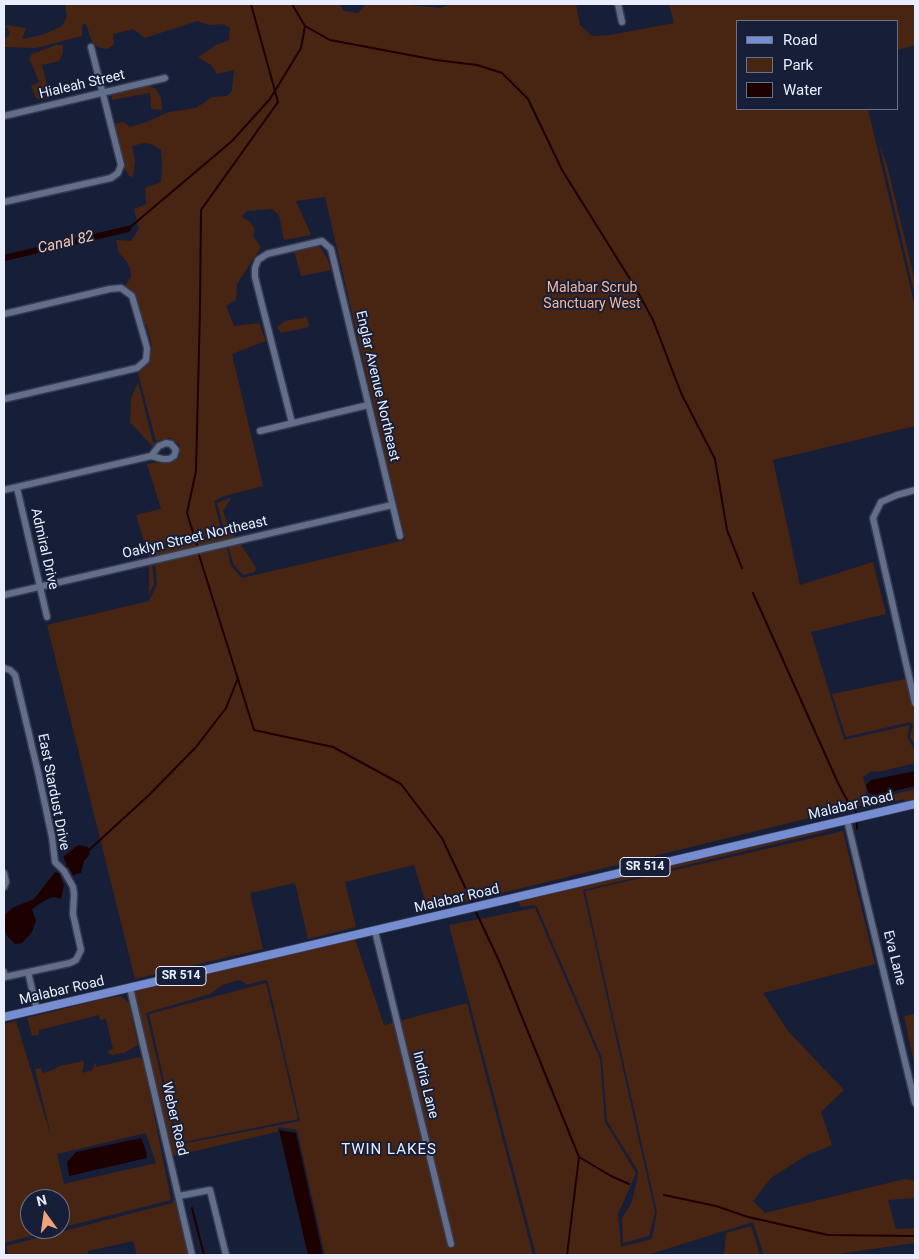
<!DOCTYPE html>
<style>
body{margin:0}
#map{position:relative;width:919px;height:1259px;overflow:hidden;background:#171e37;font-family:Roboto,sans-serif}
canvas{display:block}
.frame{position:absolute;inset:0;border:5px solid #e8eeff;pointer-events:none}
.legend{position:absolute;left:736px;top:20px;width:162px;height:90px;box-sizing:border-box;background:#171e37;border:1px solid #6b7187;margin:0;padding:6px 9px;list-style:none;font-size:15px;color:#e8eeff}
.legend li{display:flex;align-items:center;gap:10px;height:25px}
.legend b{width:25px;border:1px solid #6b7187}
.north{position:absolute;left:20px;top:1189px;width:50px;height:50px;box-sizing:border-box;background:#171e37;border:1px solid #6b7187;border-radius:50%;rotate:346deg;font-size:14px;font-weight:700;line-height:20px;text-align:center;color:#e8eeff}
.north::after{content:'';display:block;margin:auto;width:18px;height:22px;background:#f0a27a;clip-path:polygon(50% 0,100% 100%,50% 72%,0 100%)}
</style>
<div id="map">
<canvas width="919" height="1259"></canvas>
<div class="frame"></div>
<ul class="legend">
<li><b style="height:6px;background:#778dd1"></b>Road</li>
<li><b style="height:14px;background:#482513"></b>Park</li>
<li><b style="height:14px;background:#1d0000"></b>Water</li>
</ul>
<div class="north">N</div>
</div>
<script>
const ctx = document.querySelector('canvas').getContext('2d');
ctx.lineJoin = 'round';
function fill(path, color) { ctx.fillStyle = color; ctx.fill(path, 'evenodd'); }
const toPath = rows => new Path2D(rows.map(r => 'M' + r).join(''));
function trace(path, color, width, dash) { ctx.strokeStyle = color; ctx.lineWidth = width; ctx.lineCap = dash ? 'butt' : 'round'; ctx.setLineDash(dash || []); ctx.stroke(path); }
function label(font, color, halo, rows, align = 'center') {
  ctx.font = font + ' Roboto,sans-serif'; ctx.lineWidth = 4; ctx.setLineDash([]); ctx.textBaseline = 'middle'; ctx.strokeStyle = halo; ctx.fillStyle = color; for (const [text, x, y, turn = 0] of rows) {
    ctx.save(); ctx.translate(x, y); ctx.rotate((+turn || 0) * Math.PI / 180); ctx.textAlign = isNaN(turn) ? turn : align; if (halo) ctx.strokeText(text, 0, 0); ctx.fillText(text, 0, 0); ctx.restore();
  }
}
const green = toPath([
 [65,4,339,4,344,11,358,13,366,4,398,4,441,8,450,4,576,4,580,25,592,36,610,35,674,23,669,4,915,4,915,45,898,50,898,21,738,21,738,109,868,109,915,307,915,426,773,460,800,585,873,562,886,614,811,632,844,740,910,725,907,737,915,751,915,763,883,771,870,772,863,777,866,787,867,804,428,911,414,865,345,882,356,927,308,939,295,883,250,893,263,949,135,979,47,625,149,601,157,585,155,562,227,548,231,566,242,578,405,540,325,197,296,201,311,235,284,240,279,215,272,209,247,211,241,217,249,221,255,229,253,236,261,247,237,284,236,300,226,306,234,326,259,323,266,341,232,354,263,486,224,496,214,501,222,534,146,549,136,515,161,509,147,464,175,459,180,455,180,445,170,438,156,441,138,373,150,361,152,346,146,324,144,324,134,294,125,286,131,277,130,269,127,262,119,253,116,240,131,241,139,229,134,209,146,204,145,188,161,182,162,163,161,150,151,144,144,143,132,146,135,160,133,177,129,176,125,169,114,124,123,122,130,127,146,122,169,112,196,108,212,97,227,96,232,91,234,70,217,74,211,65,198,57,216,45,229,40,230,28,223,24,210,25,197,21,145,38,133,29,113,34,114,44,108,49,101,48,93,44,86,24,82,25,82,36,36,48,5,47,4,40,10,34,6,25,26,28,22,39,42,35,62,26,67,16],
 [56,45,63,45,63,53,59,61,42,65,50,98,41,100,36,98,31,86,39,82,29,58,32,54],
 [149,86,156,89,161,98,162,110,151,109,150,93,112,100,111,94],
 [879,143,887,165,915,281,915,296],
 [314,245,320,247,327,258,331,270,301,276,294,250],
 [307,317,309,327,281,333,277,327,285,321],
 [138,382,153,442,157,444,153,447,130,422,131,399],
 [232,497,223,511,230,531,244,549,256,568,255,572,243,575,234,565,228,546,152,563,154,584,147,598,149,593,149,551,224,536,225,533,217,503],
 [915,677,915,745,910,737,913,725,910,722,846,737,832,694],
 [915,789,915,801,905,803,904,799,858,810,869,806,870,796,875,799],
 [833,830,583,890,655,1212,649,1236,623,1243,622,1218,631,1204,637,1181,638,1171,607,1121,602,1058,537,907,534,905,521,907,518,901,812,832],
 [843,831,875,964,763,993,788,1031,844,1090,821,1112,832,1145,807,1155,771,1178,753,1201,765,1213,905,1179,915,1181,915,1198,888,1200,896,1229,915,1228,915,1243,830,1255,764,1255,753,1222,647,1255,536,1255,449,925,535,908,600,1059,605,1122,636,1173,618,1214,621,1247,652,1239,657,1212,585,891],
 [355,939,384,1025,467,1003,533,1255,325,1255,297,1130,279,1127,277,1132,173,1156,134,990],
 [238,980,244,982,246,985,265,980,268,982,300,1121,177,1145,146,1013,210,994,223,985],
 [266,983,298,1119,178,1143,149,1014],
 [121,996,129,1003,138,1045,124,1053,111,1055,107,1051,113,1049,106,1019,100,1020,99,1015,39,1030,39,1035,32,1036,27,1018,98,1000],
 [915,1014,915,1068,904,1016],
 [16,1021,52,1140,35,1069,41,1068,42,1073,50,1071,60,1066,83,1061,84,1065,82,1073,92,1070,96,1062,96,1067,139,1057,143,1060,171,1200,60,1228,60,1199,30,1199,30,1229,57,1229,4,1243,4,1024],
 [146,1133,156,1163,64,1184,57,1154],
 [166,1164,188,1255,137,1255,133,1241,88,1251,88,1255,8,1255,6,1246,172,1203,174,1199],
 [751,1226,760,1255,724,1255,726,1233]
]);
const water = toPath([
 [915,771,915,786,874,796,868,792,866,785,871,780],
 [78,845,88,847,90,854,84,861,81,873,73,875,63,857],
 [55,872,59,873,64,885,61,899,54,897,47,899,32,909,36,921,32,932,22,943,15,944,7,936,4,928,4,916,12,908,34,899],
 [279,1130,296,1133,323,1255,308,1255],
 [141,1138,146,1151,147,1158,69,1176,67,1162,76,1152]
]);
const stream = toPath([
 [292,4,305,26,330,40,436,60,477,65,502,73,528,99,562,170,635,287,653,320,681,393,715,459,727,530,742,568],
 [128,229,232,141,270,99,301,48,305,26],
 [197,545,187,513,196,471,200,308,201,210,278,102,251,4],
 [199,555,254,730,333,747,401,784,442,838,472,902],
 [753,593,838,783,848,802,856,809,856,812],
 [857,823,857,829],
 [89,850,149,795,196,747,226,708,238,678],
 [64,868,68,865],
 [476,912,500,963,579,1157,567,1255],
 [579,1157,611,1176,629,1184],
 [664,1195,716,1206,748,1217,828,1235,915,1236],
 [192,1208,204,1255]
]);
const canal = toPath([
 [4,258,128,229]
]);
const minor = toPath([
 [618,4,622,22],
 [4,116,165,78],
 [4,202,111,178,118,173,121,165,91,47],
 [4,314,110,289,121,288,132,296,147,348,146,360,137,368,4,399],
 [292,423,255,277,255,268,258,260,267,254,322,241,331,249,400,536],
 [260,431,368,405],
 [17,488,47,617],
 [4,490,151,456,163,459,169,459,174,456,176,450,171,444,166,443,159,446,151,456],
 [915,490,897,495,881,502,873,518,915,703],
 [4,595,392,505],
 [4,668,10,670,15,675,38,772,52,837,55,862,64,871,73,887,74,894,73,914,81,950,76,960,70,963,5,977,4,972],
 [847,820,915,1103],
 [4,873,6,882,4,887],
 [375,931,451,1244],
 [28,972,37,1010],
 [130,988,192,1255],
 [179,1196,210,1190,226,1255]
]);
const major = toPath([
 [4,1017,915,804]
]);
const shields = [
 [645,867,50],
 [181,976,50]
];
const shieldNames = [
 ["SR 514",645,867],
 ["SR 514",181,976]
];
const streetNames = [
 ["Hialeah Street",82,85,-13],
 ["Englar Avenue Northeast",377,386,77],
 ["Oaklyn Street Northeast",195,538,-13],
 ["Admiral Drive",44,549,77],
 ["East Stardust Drive",53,792,79],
 ["Malabar Road",851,806,-13],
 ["Malabar Road",457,899,-13],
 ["Eva Lane",894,958,76],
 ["Malabar Road",62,991,-13],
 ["Indria Lane",425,1085,76],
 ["Weber Road",174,1119,77]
];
const parkNames = [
 ["Malabar Scrub",592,288],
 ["Sanctuary West",592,304]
];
const waterNames = [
 ["Canal 82",66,243,-13]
];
const neighbourhoodNames = [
 ["TWIN LAKES",389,1150]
];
fill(green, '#482513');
fill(water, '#1d0000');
trace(stream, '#1d0000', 2);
trace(canal, '#1d0000', 6);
trace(minor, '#363a4f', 9);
trace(major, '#363a4f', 10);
trace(minor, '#636e8b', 6);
trace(major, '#778dd1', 8);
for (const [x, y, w] of shields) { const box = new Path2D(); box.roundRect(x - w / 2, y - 9.5, w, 19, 4); ctx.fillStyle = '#171e37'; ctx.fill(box); trace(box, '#e8eeff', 1); }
label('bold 12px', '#e8eeff', null, shieldNames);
label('14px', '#e8eeff', '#171e37', streetNames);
label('14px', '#f5b594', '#171e37', parkNames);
label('italic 15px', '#f8c7ae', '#171e37', waterNames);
ctx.letterSpacing = '1px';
label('15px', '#e8eeff', '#171e37', neighbourhoodNames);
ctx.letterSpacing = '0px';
</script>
